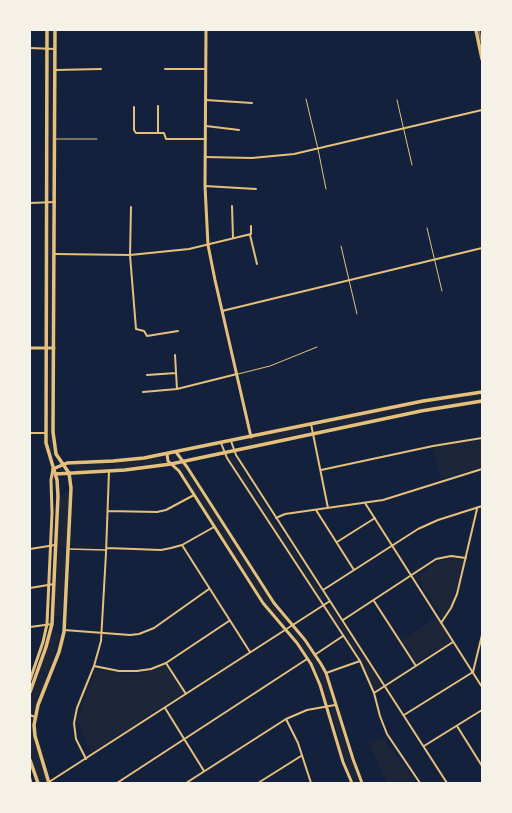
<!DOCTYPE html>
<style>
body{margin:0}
#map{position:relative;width:512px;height:813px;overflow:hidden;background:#14213d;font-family:Mulish,sans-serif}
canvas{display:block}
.frame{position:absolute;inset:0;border:31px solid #f6f1e7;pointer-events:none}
</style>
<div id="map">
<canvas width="512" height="813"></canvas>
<div class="frame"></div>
</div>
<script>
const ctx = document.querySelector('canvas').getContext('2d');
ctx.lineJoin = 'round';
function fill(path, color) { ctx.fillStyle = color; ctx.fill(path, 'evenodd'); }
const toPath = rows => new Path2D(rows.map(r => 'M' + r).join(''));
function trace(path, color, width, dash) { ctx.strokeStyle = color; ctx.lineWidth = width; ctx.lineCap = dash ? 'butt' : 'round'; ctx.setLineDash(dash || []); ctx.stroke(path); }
const green = toPath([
 [49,53,53,54,52,194,49,195,48,194],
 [50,208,52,208,52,343,49,343,48,342,48,271,49,209],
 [51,353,52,354,52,448,53,454,51,456,48,448,48,441,49,354],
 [482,394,482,399,433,407,317,430,315,430,314,426,431,401],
 [304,427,306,428,307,431,305,433,249,445,246,440],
 [482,440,482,467,441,479,433,448],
 [232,455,324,597,323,600,322,600,229,458],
 [159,458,163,463,141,467,115,470,114,468,114,463],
 [110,463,112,467,111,470,76,471,74,469,75,465],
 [181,464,183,464,268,597,288,622,285,625,283,625,263,600,178,469,178,467],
 [68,491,69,492,69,497,67,548,58,548,60,497],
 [58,550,67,550,62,616,54,616],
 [460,558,463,559,463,562,455,593,452,603,443,618,416,576,438,562,447,559],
 [329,606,330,606,372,669,381,684,381,687,375,690,371,686,363,663,327,608],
 [436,618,452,641,416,663,402,640],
 [292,628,302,639,323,670,332,699,331,701,327,701,319,676,308,656,289,630],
 [52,632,61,634,48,674,40,671],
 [165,665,184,693,143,719,143,720,123,734,122,732,107,742,108,743,92,754,82,733,81,724,78,724,77,721,80,711,96,669,116,673,138,674,156,669],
 [43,674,47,678,33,715,30,714,30,697,39,675],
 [330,707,335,707,348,751,360,783,354,783,345,762],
 [30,718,33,719,33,726,48,783,40,783,30,754],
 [384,738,413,778,417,783,387,783,369,743]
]);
const service = toPath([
 [306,99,318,149,326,189],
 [397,100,412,165],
 [55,139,97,139],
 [427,228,442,291],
 [341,246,357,314],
 [238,374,270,366,317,347]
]);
const pedestrian = toPath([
 [68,549,106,550]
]);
const minor = toPath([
 [30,48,55,49],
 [165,69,205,69],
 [55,70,101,69],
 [206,100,252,103],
 [134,107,134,130,136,133,164,133,166,139,206,139],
 [206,126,239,130],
 [158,133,158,106],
 [205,157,252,158,294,154,482,110],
 [205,186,256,189],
 [30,203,55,202],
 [232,206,233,238],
 [131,207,130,255,136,329,144,331,147,336,178,331],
 [250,235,257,264],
 [55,254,130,255,189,249,251,234,251,226],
 [222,311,482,248],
 [175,355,177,389],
 [147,375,176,373],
 [143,392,177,389,237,374],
 [311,424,328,508],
 [30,433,46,433],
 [231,441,236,455,447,783],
 [221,443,227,458,360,661,374,693,380,716,387,734,420,783],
 [321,470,433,446,482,438],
 [365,503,482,687],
 [316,510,354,570],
 [108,511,157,512,166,510,194,495],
 [276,518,285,514,383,500,482,469],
 [337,542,375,518],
 [182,545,250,652],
 [107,548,161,550,171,548,182,545,214,527],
 [30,549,55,545],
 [30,588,54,584],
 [323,590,418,529,438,520,482,506],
 [374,601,416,666],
 [343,620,436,559,451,556,466,558],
 [441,623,451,608,457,594,477,509],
 [30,627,52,624],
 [64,630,130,635,139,634,154,628,209,589],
 [316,654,343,636],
 [166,663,186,694],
 [94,666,119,671,137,671,151,669,166,663,229,621],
 [473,672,482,635],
 [326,673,360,661],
 [374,693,453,642],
 [165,708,204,771],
 [30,715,35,717],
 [404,715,473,672],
 [286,719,298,743,311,783],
 [457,726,482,766],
 [424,746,482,710],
 [86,759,76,739,74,723,77,708,94,666,101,641,106,553,109,471],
 [49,782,330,601],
 [117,783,307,659],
 [186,783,286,719,307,710,335,705],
 [258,783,301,756]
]);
const tertiary = toPath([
 [206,30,205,186,208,245,215,280,251,437],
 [30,348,54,348],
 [176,452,187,467,274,603,305,640,321,664,326,673,353,759,362,783],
 [167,454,168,461,179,471,263,603,297,643,311,664,320,685,343,762,352,783],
 [30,680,43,642,47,624,52,513,51,480,53,469],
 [30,779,31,783]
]);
const primary = toPath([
 [476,30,482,59],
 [53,469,67,463,113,461,144,458,423,401,482,392],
 [55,474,125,470,171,464,421,411,482,401],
 [30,692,46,647,52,624,58,496,57,480,46,443,47,30],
 [30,760,38,783],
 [49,783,35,736,34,725,38,705,59,652,64,632,71,488,69,473,56,454,53,432,55,30]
]);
const rail = toPath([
 [479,30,482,46]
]);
fill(green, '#1d2539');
trace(service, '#e5c07b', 1);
trace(pedestrian, '#e5c07b', 1.5);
trace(minor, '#e5c07b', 2);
trace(tertiary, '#e5c07b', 3);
trace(primary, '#e5c07b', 3.5);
trace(rail, '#918062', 1.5);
</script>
